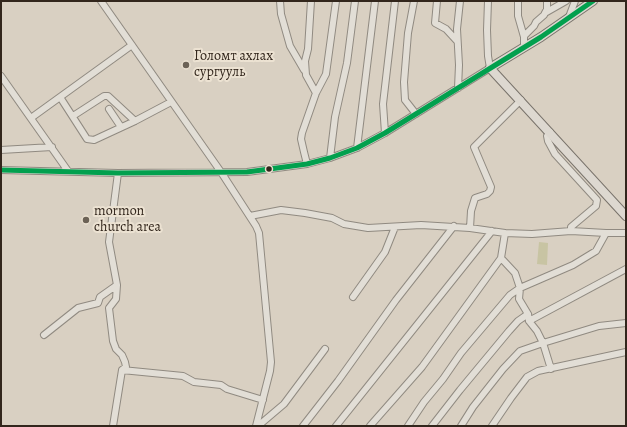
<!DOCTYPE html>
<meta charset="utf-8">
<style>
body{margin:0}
#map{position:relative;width:627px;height:427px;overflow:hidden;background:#d9d0c2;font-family:Alegreya,serif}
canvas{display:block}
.frame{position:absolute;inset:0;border:2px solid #32261c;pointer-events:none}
</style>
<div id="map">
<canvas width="627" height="427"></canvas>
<div class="frame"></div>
</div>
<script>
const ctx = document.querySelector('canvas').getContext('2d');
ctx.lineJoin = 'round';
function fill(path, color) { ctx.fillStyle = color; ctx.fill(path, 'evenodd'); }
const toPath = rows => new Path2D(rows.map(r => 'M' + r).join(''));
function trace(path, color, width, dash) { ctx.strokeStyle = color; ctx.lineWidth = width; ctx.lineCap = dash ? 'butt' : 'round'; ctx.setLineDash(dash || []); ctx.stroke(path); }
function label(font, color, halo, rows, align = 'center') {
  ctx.font = font + ' Alegreya,serif'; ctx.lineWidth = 4; ctx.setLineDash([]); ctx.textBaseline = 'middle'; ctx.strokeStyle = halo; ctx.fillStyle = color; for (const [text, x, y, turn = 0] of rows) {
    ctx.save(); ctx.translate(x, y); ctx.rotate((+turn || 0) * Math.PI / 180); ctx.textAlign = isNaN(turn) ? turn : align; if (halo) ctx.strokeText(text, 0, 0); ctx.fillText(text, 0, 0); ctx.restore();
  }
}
const green = toPath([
 [539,242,548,243,547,265,537,264]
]);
const minor = toPath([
 [101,1,221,172,256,226,259,233,271,362,270,371,256,426],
 [280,1,281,14,290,46,304,70],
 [311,1,308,49,305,61,306,75,316,93],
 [414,1,408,33,404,82,405,100,416,114],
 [437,1,435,23,446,29,457,41],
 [518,1,518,16,524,37,524,47],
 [545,13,566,1],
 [569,17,575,1],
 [524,36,534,26,536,22,544,15,547,9,547,1],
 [1,76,68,171],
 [458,88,459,65,457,29,460,1],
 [60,97,87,139,94,140,135,121,171,102],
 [109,109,121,127],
 [73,116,104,96,108,96,135,121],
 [31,118,132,45],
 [550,132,547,136,548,141,555,154,597,200,596,206,571,227,571,231],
 [385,133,383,104,395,1],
 [357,148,375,1],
 [1,150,52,147],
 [330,158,335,117,347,63,355,1],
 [307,164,304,152,301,139,302,133,316,93,326,74,336,1],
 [1,170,118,173,247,172,307,164,330,158,357,148,385,133,490,68,488,56,487,30,488,1],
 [250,216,281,210,305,213,332,218,344,224,368,228,421,225,470,228,505,233,501,258,515,273,520,288,519,299,528,314,529,321,537,331,543,343,599,326,626,323],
 [470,228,471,211,475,198,487,194,490,191,491,187,474,147,521,100],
 [505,233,532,234,571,231,606,233],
 [353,297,385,252,395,227],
 [529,321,626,269],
 [44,335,78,308,98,303,100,297,117,285,109,242,118,173],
 [122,370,183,376,194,382,221,385,227,389,263,400],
 [113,426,122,370,126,367,125,362,122,355,116,349,113,341,109,308,116,299,117,285],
 [258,426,284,404,325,349],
 [303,426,338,381,396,300,454,226],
 [336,426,492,231],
 [370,426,422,367,501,258],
 [408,426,424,402,443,379,461,353,510,295,520,288,573,265,596,251,606,233,626,233],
 [432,426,460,390,509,331,518,321,528,314],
 [461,426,473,407,503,369,520,351,543,343,551,369],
 [492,426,511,398,527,377,538,371,626,352]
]);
const major = toPath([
 [593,1,541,37,490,68,626,216]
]);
const bus1 = toPath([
 [1,170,118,173,247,172,307,164,330,158,357,148,385,133,541,37,593,1]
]);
const markers = [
 [186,65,4,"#6c6256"],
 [269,169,3.5,"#32261c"],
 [86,220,4,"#6c6256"]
];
const poiNames = [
 ["Голомт ахлах",194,57],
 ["сургууль",194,73],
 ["mormon",94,212],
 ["church area",94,228]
];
fill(green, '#c8c4a3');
trace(minor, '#908a81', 8);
trace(major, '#79736b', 10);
trace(minor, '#e2ded6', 6);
trace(major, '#ddd8d0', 8);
trace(bus1, '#02a04e', 5);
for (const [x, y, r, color] of markers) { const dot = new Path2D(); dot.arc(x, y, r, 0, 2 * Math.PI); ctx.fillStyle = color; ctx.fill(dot); trace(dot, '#ece2d2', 1.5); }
label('14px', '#32261c', '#ece2d2', poiNames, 'left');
</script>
